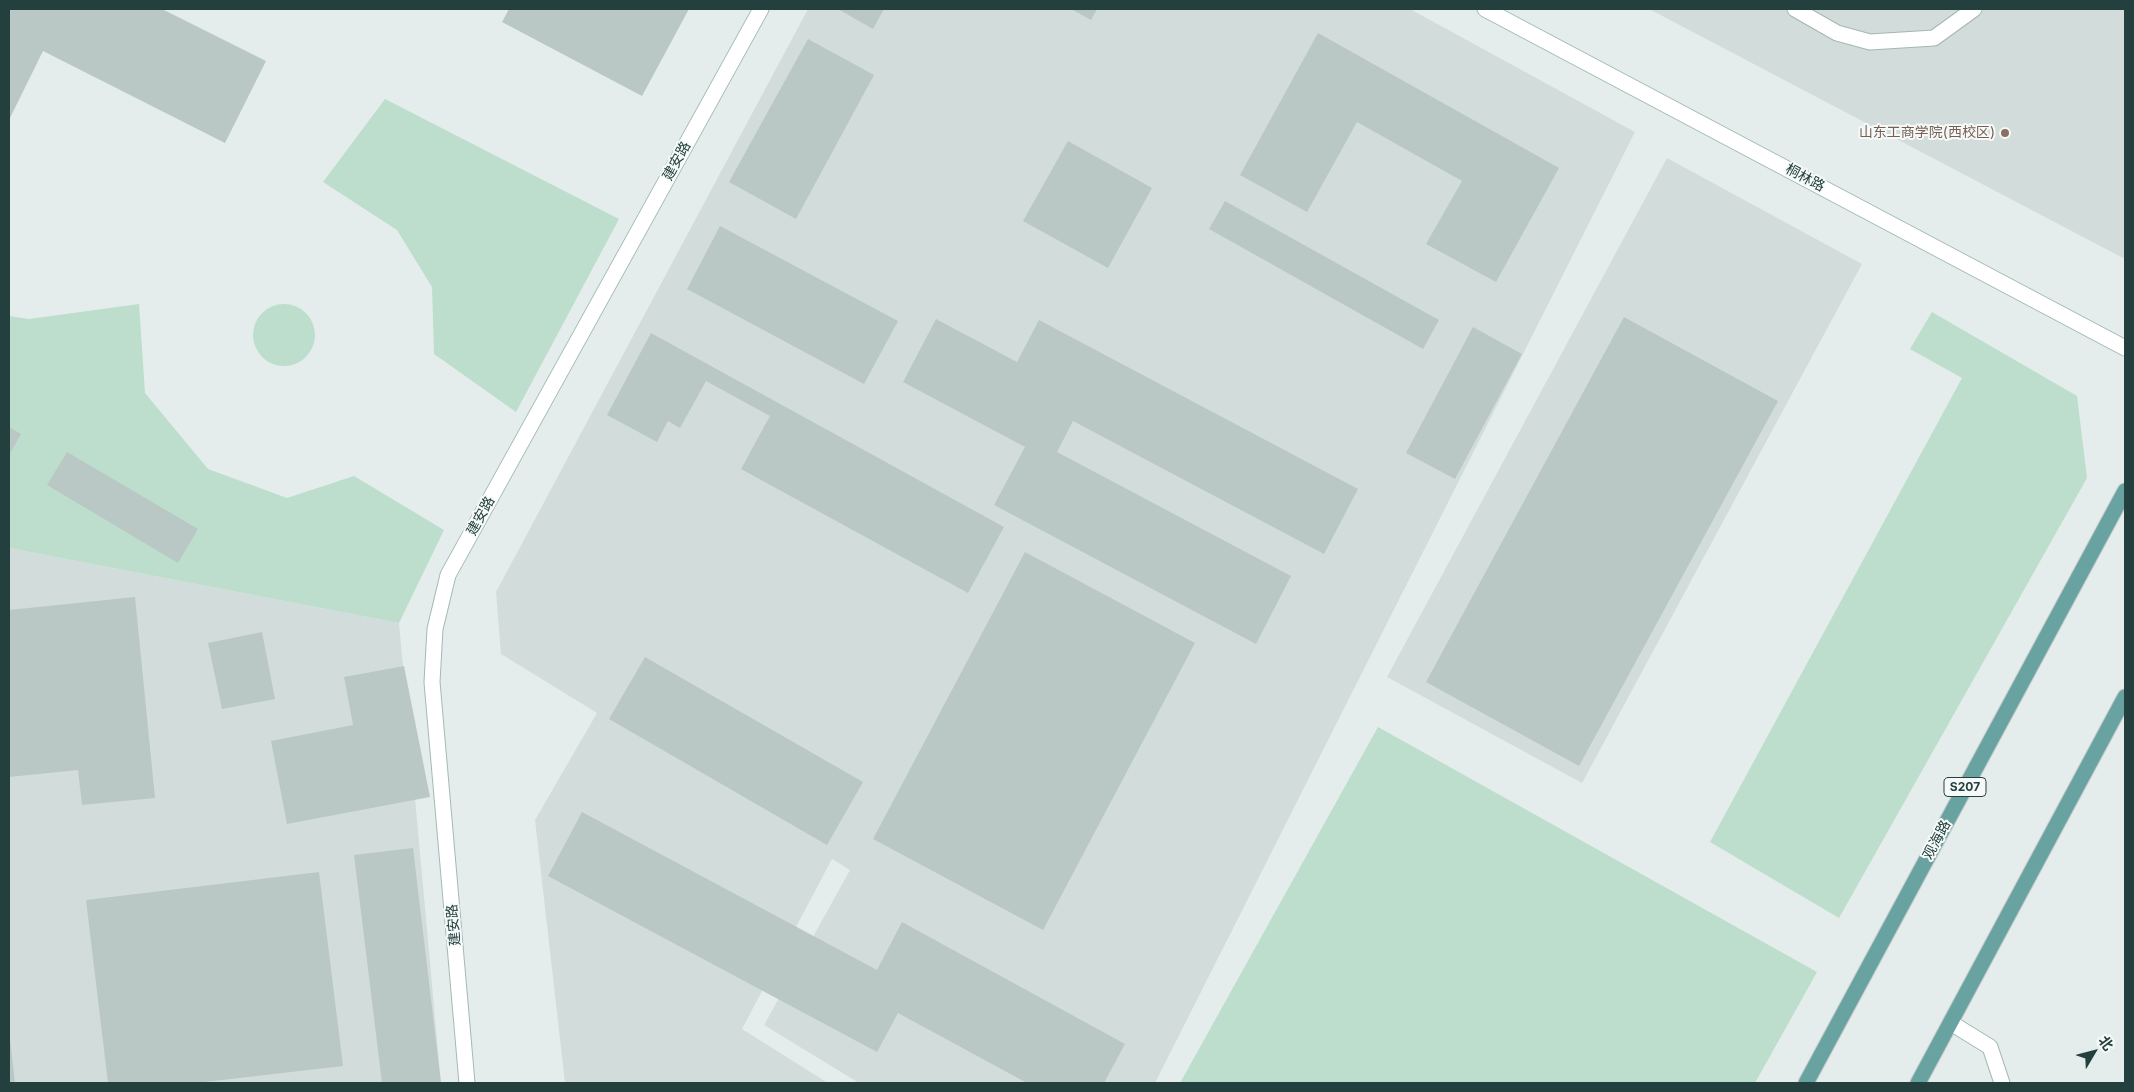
<!DOCTYPE html>
<meta charset="utf-8">
<style>
body{margin:0}
#map{position:relative;width:2134px;height:1092px;overflow:hidden;background:#e4edeb;font-family:Inter,"Noto Sans SC",sans-serif}
canvas{display:block}
.frame{position:absolute;inset:0;border:10px solid #233f3e;pointer-events:none}
.north{position:absolute;left:2069px;top:1027px;width:50px;height:50px;-webkit-text-stroke:4px #f5faf8;paint-order:stroke;rotate:53deg;font-size:14px;font-weight:700;line-height:20px;text-align:center;color:#233f3e}
.north::after{content:'';display:block;margin:auto;width:18px;height:22px;background:#233f3e;clip-path:polygon(50% 0,100% 100%,50% 72%,0 100%)}
</style>
<div id="map">
<canvas width="2134" height="1092"></canvas>
<div class="frame"></div>
<div class="north">北</div>
</div>
<script>
const ctx = document.querySelector('canvas').getContext('2d');
ctx.lineJoin = 'round';
function fill(path, color) { ctx.fillStyle = color; ctx.fill(path, 'evenodd'); }
const toPath = rows => new Path2D(rows.map(r => 'M' + r).join(''));
function trace(path, color, width, dash) { ctx.strokeStyle = color; ctx.lineWidth = width; ctx.lineCap = dash ? 'butt' : 'round'; ctx.setLineDash(dash || []); ctx.stroke(path); }
function label(font, color, halo, rows, align = 'center') {
  ctx.font = font + ' Inter,"Noto Sans SC",sans-serif'; ctx.lineWidth = 4; ctx.setLineDash([]); ctx.textBaseline = 'middle'; ctx.strokeStyle = halo; ctx.fillStyle = color; for (const [text, x, y, turn = 0] of rows) {
    ctx.save(); ctx.translate(x, y); ctx.rotate((+turn || 0) * Math.PI / 180); ctx.textAlign = isNaN(turn) ? turn : align; if (halo) ctx.strokeText(text, 0, 0); ctx.fillText(text, 0, 0); ctx.restore();
  }
}
const built = toPath([
 [808,9,1410,9,1635,132,1155,1083,859,1083,764,1025,850,870,832,859,742,1029,828,1083,565,1083,535,820,597,713,501,654,496,592],
 [1649,9,2125,9,2125,257,2123,258],
 [1667,158,1862,264,1582,783,1387,677],
 [9,548,399,623,441,1083,9,1083]
]);
const green = toPath([
 [385,99,619,219,516,412,434,354,432,287,397,230,323,182],
 '253 335a31 31 0 1 1 62 0a31 31 0 1 1-62 0Z',
 [139,304,145,393,208,469,287,498,354,476,444,530,399,623,9,548,9,316,29,319],
 [1932,312,2077,396,2087,478,1839,918,1710,842,1962,378,1910,349],
 [1378,727,1817,972,1755,1083,1180,1083]
]);
const building = toPath([
 [9,9,162,9,266,61,225,143,43,51,9,120],
 [509,9,689,9,642,96,502,22],
 [838,9,884,9,873,29],
 [1071,9,1097,9,1091,20],
 [1318,33,1559,168,1496,282,1426,244,1462,181,1357,122,1307,212,1240,175],
 [808,39,874,75,796,219,729,182],
 [1068,141,1152,188,1108,268,1023,221],
 [1225,201,1439,320,1423,349,1209,229],
 [720,226,898,321,864,384,687,289],
 [1624,317,1778,401,1579,766,1426,682],
 [936,319,1017,362,1039,320,1358,489,1324,554,1073,421,1057,452,1291,576,1256,644,994,505,1025,447,903,382],
 [1473,327,1522,354,1455,479,1406,453],
 [651,333,1004,527,968,593,741,469,770,416,706,381,680,428,668,421,657,442,607,415],
 [9,427,21,434,9,455],
 [67,452,198,529,178,563,47,485],
 [1025,552,1195,643,1043,930,873,839],
 [135,597,155,798,82,805,78,770,9,777,9,610],
 [262,632,275,699,222,709,208,643],
 [645,657,863,782,827,845,609,719],
 [404,666,430,797,287,824,271,741,353,725,344,677],
 [582,812,877,970,902,922,1125,1044,1104,1083,1027,1083,898,1013,877,1052,548,876],
 [413,848,441,1083,382,1083,354,855],
 [319,872,343,1066,196,1083,108,1083,86,900],
 [9,1039,10,1039,15,1083,9,1083]
]);
const street = toPath([
 [1795,9,1837,33,1870,42,1934,38,1974,9]
]);
const secondary = toPath([
 [1485,9,2125,348],
 [1951,1023,1990,1047,2002,1083],
 [467,1083,432,682,435,629,448,575,761,9]
]);
const primary = toPath([
 [1806,1083,2125,491],
 [1918,1083,2125,697]
]);
const markers = [
 [2005,133,5,"#8d6e63"]
];
const shields = [
 [1965,787,42]
];
const shieldNames = [
 ["S207",1965,787]
];
const educationNames = [
 ["山东工商学院(西校区)",1995,133]
];
const streetNames = [
 ["建安路",677,161,-61],
 ["桐林路",1805,178,28],
 ["建安路",481,516,-61],
 ["观海路",1937,840,-62],
 ["建安路",454,925,-95]
];
fill(built, '#d2dddb');
fill(green, '#bddecd');
fill(building, '#b9c8c5');
trace(street, '#a6b5b4', 17);
trace(secondary, '#a2b9b6', 17);
trace(primary, '#c1c9c9', 17);
trace(street, '#fff', 15);
trace(secondary, '#fff', 15);
trace(primary, '#69a3a1', 15);
for (const [x, y, r, color] of markers) { const dot = new Path2D(); dot.arc(x, y, r, 0, 2 * Math.PI); ctx.fillStyle = color; ctx.fill(dot); trace(dot, '#f5faf8', 2); }
for (const [x, y, w] of shields) { const box = new Path2D(); box.roundRect(x - w / 2, y - 9.5, w, 19, 4); ctx.fillStyle = '#f5faf8'; ctx.fill(box); trace(box, '#233f3e', 1); }
label('bold 12px', '#233f3e', null, shieldNames);
label('14px', '#785e54', '#f5faf8', educationNames, 'right');
label('14px', '#233f3e', '#f5faf8', streetNames);
</script>
